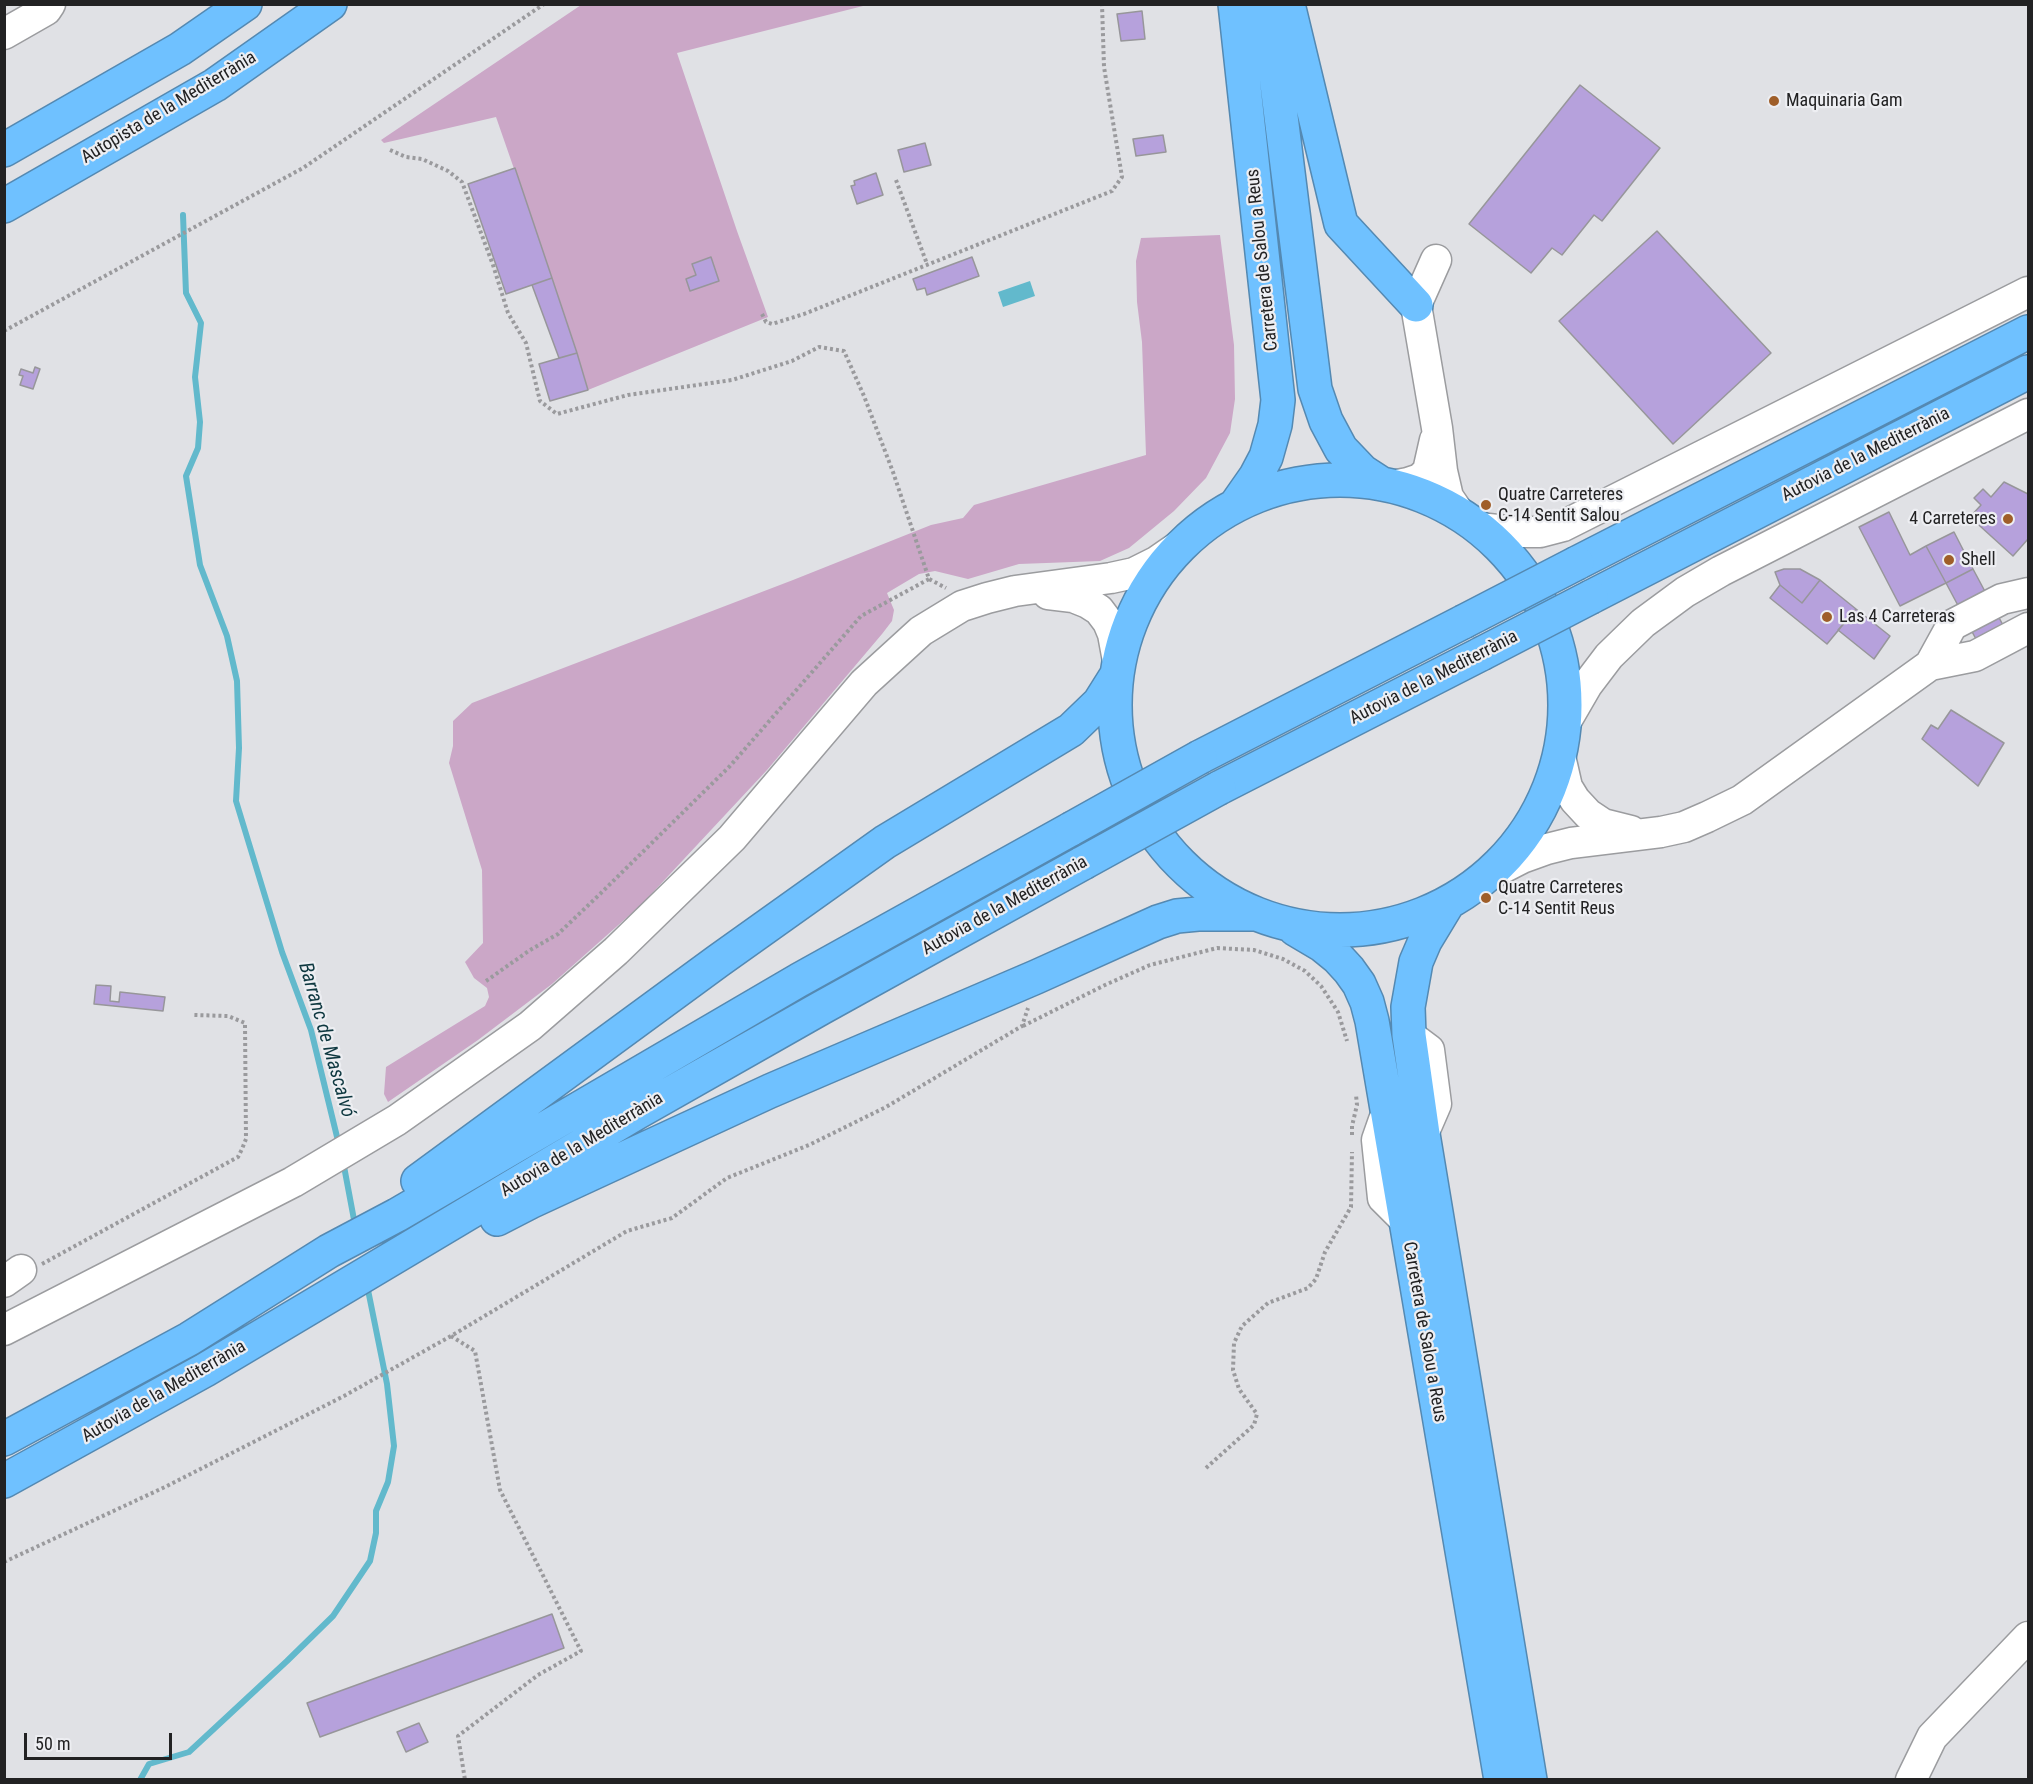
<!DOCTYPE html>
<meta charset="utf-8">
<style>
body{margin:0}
#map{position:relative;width:2033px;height:1784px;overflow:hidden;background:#e0e1e5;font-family:"Roboto Condensed",sans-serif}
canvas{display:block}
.frame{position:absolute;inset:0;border:6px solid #222223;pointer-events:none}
.scale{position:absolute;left:24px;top:1733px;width:148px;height:27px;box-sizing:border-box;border:3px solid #222223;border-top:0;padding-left:8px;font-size:18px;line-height:21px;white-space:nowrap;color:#222223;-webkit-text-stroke:4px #edeef2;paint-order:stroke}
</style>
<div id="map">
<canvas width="2033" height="1784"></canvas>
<div class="frame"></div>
<div class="scale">50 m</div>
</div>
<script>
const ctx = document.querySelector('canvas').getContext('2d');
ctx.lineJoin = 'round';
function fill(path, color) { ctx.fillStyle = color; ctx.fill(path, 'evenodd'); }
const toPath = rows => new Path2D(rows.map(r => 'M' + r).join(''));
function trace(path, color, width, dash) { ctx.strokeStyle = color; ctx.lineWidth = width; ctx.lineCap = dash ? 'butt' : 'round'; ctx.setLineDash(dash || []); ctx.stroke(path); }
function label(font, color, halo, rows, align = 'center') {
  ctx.font = font + ' "Roboto Condensed",sans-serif'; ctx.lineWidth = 4.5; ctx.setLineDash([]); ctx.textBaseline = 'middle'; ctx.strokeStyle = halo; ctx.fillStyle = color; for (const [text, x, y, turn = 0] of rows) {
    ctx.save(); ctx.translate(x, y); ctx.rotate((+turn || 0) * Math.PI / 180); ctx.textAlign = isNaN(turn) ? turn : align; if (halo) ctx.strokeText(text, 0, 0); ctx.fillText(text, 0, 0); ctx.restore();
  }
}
const green = toPath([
 [581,5,867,5,677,53,737,231,768,317,588,390,552,278,496,117,384,143,381,140],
 [1220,235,1234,345,1235,399,1230,433,1206,478,1174,511,1129,548,1100,561,1019,564,968,579,935,571,919,574,887,593,894,610,892,621,882,634,767,770,642,904,552,984,478,1040,388,1102,384,1094,386,1067,485,1006,489,997,487,988,474,978,465,962,483,943,482,870,449,763,453,746,453,721,472,703,793,580,931,525,963,518,974,505,1146,455,1142,342,1137,302,1136,261,1141,238]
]);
const water = toPath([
 [1030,281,1035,296,1003,307,998,292]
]);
const stream = toPath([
 [183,215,186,293,201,323,195,377,200,422,198,448,186,476,200,565,227,636,237,681,239,748,236,801,282,952,311,1030,339,1145],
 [343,1161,355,1225],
 [140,1780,149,1764,189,1752,287,1661,333,1616,370,1561,376,1533,376,1511,388,1482,394,1446,387,1384,367,1285]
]);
const building = toPath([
 [1142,11,1145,39,1121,41,1117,14,1142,11],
 [1580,85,1660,148,1602,221,1594,215,1562,255,1552,248,1531,273,1469,224,1580,85],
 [1163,135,1166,152,1136,156,1133,139,1163,135],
 [925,143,931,165,904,172,898,150,925,143],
 [515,168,552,278,506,294,468,184,515,168],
 [876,173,883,195,857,204,851,186,855,185,854,181,876,173],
 [1657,231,1771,353,1673,444,1559,321,1657,231],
 [711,257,719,281,690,291,686,279,696,275,692,264,711,257],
 [972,257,979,276,927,295,925,288,917,290,913,279,972,257],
 [552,278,577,353,559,358,532,285,552,278],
 [577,353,588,390,550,401,539,364,577,353],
 [35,367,40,369,33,389,20,385,23,376,19,375,21,369,33,373,35,367],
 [2004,482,2028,494,2028,539,2013,556,1970,517,1981,505,1974,498,1983,489,1991,497,2004,482],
 [1889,512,1910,555,1926,546,1946,583,1900,606,1859,527,1889,512],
 [1954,532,1973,569,1946,583,1926,546,1954,532],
 [1784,569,1800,569,1820,580,1802,603,1780,585,1775,572,1784,569],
 [1973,569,2004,627,1977,641,1946,583,1973,569],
 [1820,580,1856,609,1827,644,1770,598,1780,585,1802,603,1820,580],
 [1856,609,1890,636,1874,659,1838,630,1856,609],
 [1951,710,2004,743,1978,786,1922,739,1931,725,1938,729,1951,710],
 [96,985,111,986,110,1001,119,1002,120,992,165,997,163,1011,94,1004,96,985],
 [552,1614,564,1648,320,1737,307,1703,552,1614],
 [419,1723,428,1742,406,1752,397,1732,419,1723]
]);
const path = toPath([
 [390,150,406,157,422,159,448,171,462,182,493,265,508,313,526,343,540,401,557,414,628,395,732,380,792,361,819,347,844,351,864,396,893,472,929,579,946,588],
 [896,180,927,264],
 [762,314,766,322,772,324,804,314,1112,191,1122,177,1104,67,1102,4],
 [4,331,303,168,544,4],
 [486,981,530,950,558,934,600,894,730,766,861,616,929,579],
 [1023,1026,1105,985,1150,965,1217,948,1254,950,1283,959,1305,971,1321,986,1338,1012,1347,1041],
 [1352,1135,1352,1126,1357,1105,1356,1095],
 [42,1264,238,1157,242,1149,246,1139,245,1023,228,1016,194,1015],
 [451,1336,475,1351,500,1490,581,1651,538,1675,458,1736,465,1780],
 [1206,1468,1254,1425,1257,1414,1239,1389,1233,1370,1234,1343,1242,1326,1268,1303,1308,1288,1316,1279,1325,1252,1351,1207,1352,1152],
 [4,1562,165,1487,344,1396,451,1336,627,1231,672,1218,727,1178,809,1145,886,1107,1022,1026,1028,1008]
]);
const minor = toPath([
 [4,34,46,10,50,4],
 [1436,260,1416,305,1437,428,1442,471,1448,497,1461,516],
 [1391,486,1408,483,1420,479,1428,471,1435,440],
 [1479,528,1516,532,1540,532,1563,526,2028,292],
 [1048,594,1073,597,1088,603,1099,610,1108,622,1113,634,1118,661],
 [1930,665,1952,625,2002,599,2028,593],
 [1565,723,1587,685,1609,656,1643,623,1685,592,1721,571,2028,414],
 [1560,756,1567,787,1575,800,1588,814,1603,824,1631,831],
 [1485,877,1522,858,1547,849,1571,843,1661,832,1684,827,1707,817,1742,800,1930,665,1975,656,2028,628],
 [1409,1035,1429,1050,1436,1104,1423,1134],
 [1384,1120,1377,1140,1383,1198,1405,1220],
 [4,1282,21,1270],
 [4,1330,293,1182,397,1120,530,1026,616,951,732,838,864,683,921,631,962,606,987,598,1015,591,1111,578,1134,573,1156,562,1182,544],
 [1911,1780,1932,1737,2028,1637]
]);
const highway = toPath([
 [1267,4,1315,389,1326,421,1341,449,1362,471,1382,484],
 [1288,4,1341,224,1416,305],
 [4,150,180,49,245,4],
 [4,206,215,85,330,4],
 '1115 705a225 225 0 1 1 450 0a225 225 0 1 1-450 0Z',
 [1235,506,1256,476,1266,457,1275,425,1278,400,1235,4],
 [1577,563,2028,332],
 [1591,597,2028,372],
 [1200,757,1463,622],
 [1219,788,1481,654],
 [1448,903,1425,941,1416,962,1408,1007,1409,1035,1423,1134,1530,1780],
 [1295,929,1322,945,1338,958,1349,970,1359,984,1367,1002,1372,1021,1501,1780],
 [418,1181,718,961,885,842,1071,730,1099,703,1116,676],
 [497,1219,530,1202,770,1091,1036,977,1158,922,1177,916,1198,914,1251,914],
 [4,1439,189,1339,329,1251,397,1215,799,980,1071,829],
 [4,1481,205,1370,636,1113,821,1008,1083,863]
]);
const highwayBridge = toPath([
 [1463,622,1577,563],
 [1481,654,1591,597],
 [1071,829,1200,757],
 [1083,863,1219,788]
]);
const markers = [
 [1774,101,6,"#9f5e29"],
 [1486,505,6,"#9f5e29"],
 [2008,519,6,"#9f5e29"],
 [1949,560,6,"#9f5e29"],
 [1827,617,6,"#9f5e29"],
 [1486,898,6,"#9f5e29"]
];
const poiNames = [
 ["Maquinaria Gam",1786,101],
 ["Quatre Carreteres",1498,495],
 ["C-14 Sentit Salou",1498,516],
 ["4 Carreteres",1996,519,"right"],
 ["Shell",1961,560],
 ["Las 4 Carreteras",1839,617],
 ["Quatre Carreteres",1498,888],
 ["C-14 Sentit Reus",1498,909]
];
const streetNames = [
 ["Autopista de la Mediterrània",169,108,-31],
 ["Carretera de Salou a Reus",1263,260,-96],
 ["Autovia de la Mediterrània",1866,455,-27],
 ["Autovia de la Mediterrània",1434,678,-27],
 ["Autovia de la Mediterrània",1005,906,-29],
 ["Autovia de la Mediterrània",582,1145,-31],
 ["Carretera de Salou a Reus",1424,1332,80],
 ["Autovia de la Mediterrània",164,1392,-30]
];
const waterNames = [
 ["Barranc de Mascalvó",326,1040,74]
];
fill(green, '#cba7c7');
fill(water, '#62b9cc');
trace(stream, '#62b9cc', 6);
fill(building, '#b6a1dc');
trace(building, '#97969a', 1.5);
trace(minor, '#9b9c9f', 33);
trace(highway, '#5489b2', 36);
trace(path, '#9a9a9d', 4, [3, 3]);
trace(minor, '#fff', 30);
trace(highway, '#6fc1ff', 33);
trace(highwayBridge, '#5489b2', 36, []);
trace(highwayBridge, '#6fc1ff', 33);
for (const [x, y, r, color] of markers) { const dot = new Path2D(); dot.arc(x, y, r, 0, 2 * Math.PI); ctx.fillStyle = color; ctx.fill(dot); trace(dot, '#edeef2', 2); }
label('18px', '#222223', '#edeef2', poiNames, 'left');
label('18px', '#222223', '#edeef2', streetNames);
label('italic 20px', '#0d373f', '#edeef2', waterNames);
</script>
